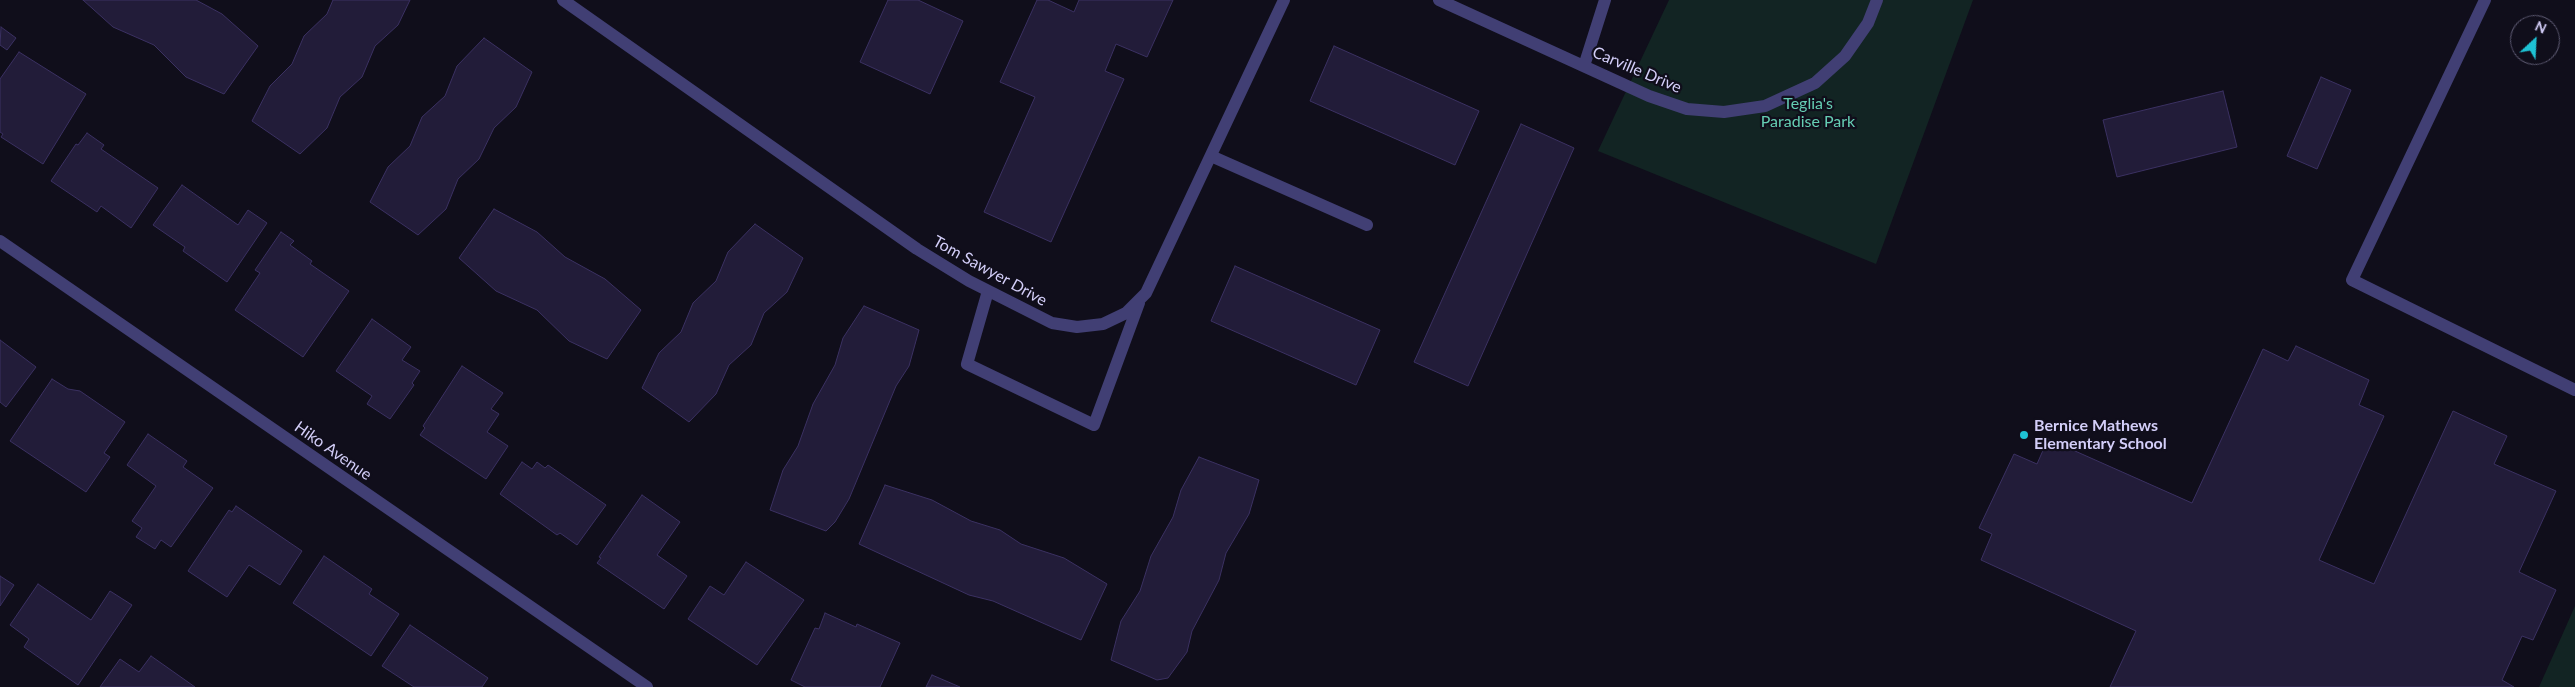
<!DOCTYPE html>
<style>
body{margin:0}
#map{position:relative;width:2575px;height:687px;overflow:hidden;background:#100e1b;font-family:Lato,sans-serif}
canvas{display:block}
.north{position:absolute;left:2510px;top:15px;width:50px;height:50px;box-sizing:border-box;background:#100e1b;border:1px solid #5e5b73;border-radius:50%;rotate:25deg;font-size:14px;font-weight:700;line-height:20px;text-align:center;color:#d3cef8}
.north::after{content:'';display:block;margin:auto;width:18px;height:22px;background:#1ec2d4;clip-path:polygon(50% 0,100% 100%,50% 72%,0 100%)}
</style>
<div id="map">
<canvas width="2575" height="687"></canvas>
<div class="north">N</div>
</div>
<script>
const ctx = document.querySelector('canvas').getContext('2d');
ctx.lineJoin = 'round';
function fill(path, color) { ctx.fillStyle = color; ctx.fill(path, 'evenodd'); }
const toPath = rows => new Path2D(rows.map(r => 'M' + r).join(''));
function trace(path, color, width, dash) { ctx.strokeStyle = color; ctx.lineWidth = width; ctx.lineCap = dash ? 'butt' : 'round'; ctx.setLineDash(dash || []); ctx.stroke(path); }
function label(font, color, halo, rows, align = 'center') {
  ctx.font = font + ' Lato,sans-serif'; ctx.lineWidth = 4.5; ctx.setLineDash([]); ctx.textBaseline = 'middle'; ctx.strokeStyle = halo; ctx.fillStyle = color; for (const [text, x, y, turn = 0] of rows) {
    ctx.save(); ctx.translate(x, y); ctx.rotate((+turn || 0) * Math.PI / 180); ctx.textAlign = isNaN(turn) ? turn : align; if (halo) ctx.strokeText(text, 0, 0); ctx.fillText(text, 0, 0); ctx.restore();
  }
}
const green = toPath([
 [1669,0,1973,0,1876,264,1598,151],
 [2575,606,2575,687,2539,687,2560,640]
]);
const building = toPath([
 [83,0,196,0,222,14,258,46,224,94,186,77,154,45,113,27,83,0],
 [333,0,410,0,398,25,375,46,362,77,340,97,327,128,300,154,252,121,270,86,292,64,304,36,327,14,333,0],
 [888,0,918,0,963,21,930,94,860,62,888,0],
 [1037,0,1048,0,1074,12,1079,0,1173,0,1147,57,1116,44,1105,71,1124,79,1051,242,984,212,1035,97,1000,82,1037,0],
 [1,27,16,38,7,50,0,45,1,27],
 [484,38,532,72,516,107,494,128,479,159,458,179,446,209,418,235,370,202,388,167,410,146,422,117,445,96,457,66,484,38],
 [1334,46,1479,111,1455,165,1310,101,1334,46],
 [19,52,86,94,43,164,1,137,3,134,0,132,0,79,19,52],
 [2321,77,2351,90,2317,169,2287,156,2321,77],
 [2223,91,2237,147,2117,177,2103,120,2223,91],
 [1521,124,1574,148,1468,386,1414,362,1521,124],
 [87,133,104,145,101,149,158,188,131,228,101,206,97,212,51,181,76,144,78,145,87,133],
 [182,185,238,225,248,210,267,223,227,282,183,251,185,247,153,225,182,185],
 [494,209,537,232,565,257,605,279,641,310,607,359,569,341,537,310,496,291,459,258,494,209],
 [755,224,803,258,787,292,764,313,751,345,729,365,716,394,689,422,642,388,659,353,681,332,693,303,716,281,728,252,755,224],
 [281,232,294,241,290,245,312,261,310,264,349,291,303,357,235,310,260,273,255,270,281,232],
 [1235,266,1380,330,1356,385,1211,321,1235,266],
 [864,306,919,330,909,366,896,386,849,499,835,522,826,531,770,510,783,470,798,446,813,404,835,365,843,338,864,306],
 [372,319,411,347,402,360,420,371,412,383,414,385,390,419,367,404,372,396,336,371,372,319],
 [0,340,36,367,6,407,0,402,0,340],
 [2296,346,2369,380,2359,405,2384,416,2319,560,2374,584,2453,411,2507,436,2494,464,2556,491,2519,572,2556,590,2533,640,2522,636,2502,680,2514,687,2110,687,2136,631,1981,560,1992,534,1979,528,2014,454,2037,464,2048,439,2192,503,2263,349,2288,361,2296,346],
 [462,366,503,393,491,409,499,414,487,432,508,446,486,479,420,435,425,428,423,426,462,366],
 [52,379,68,389,80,391,125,422,104,453,110,457,86,492,10,441,52,379],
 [148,434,187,461,183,467,213,488,171,547,161,540,155,549,136,537,142,528,132,521,156,486,127,465,148,434],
 [1199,457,1259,480,1249,514,1226,553,1219,580,1192,631,1187,652,1168,678,1157,680,1111,660,1121,621,1140,591,1151,556,1173,517,1181,490,1199,457],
 [522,462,532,469,537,462,545,468,548,465,606,505,577,545,560,533,557,535,500,494,522,462],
 [885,485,932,500,971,521,1000,530,1021,544,1064,558,1107,584,1081,640,993,601,969,595,859,544,885,485],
 [642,495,680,522,657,555,687,576,664,609,597,563,601,558,599,557,642,495],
 [236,506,302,551,280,585,249,565,227,597,188,571,229,510,232,512,236,506],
 [324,556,372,589,369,594,399,614,371,656,293,603,324,556],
 [746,562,804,600,757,665,688,619,710,586,724,595,746,562],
 [0,576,14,585,0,606,0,576],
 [38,584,91,620,110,591,132,605,78,685,24,647,29,639,10,625,38,584],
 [825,613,856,627,857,624,900,643,880,687,805,687,791,680,815,628,819,629,825,613],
 [410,625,488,678,482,687,414,687,382,666,410,625],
 [151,656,195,687,100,687,120,659,139,672,151,656],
 [932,675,960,687,926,687,932,675]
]);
const minor = toPath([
 [563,0,917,249,969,281,1052,323,1077,327,1103,324,1126,313,1146,293,1284,0],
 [1439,0,1649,96,1687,109,1724,112,1765,106,1815,83,1845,56,1868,23,1877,0],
 [2485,0,2352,280,2575,390],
 [1584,66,1605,0],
 [1211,156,1367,225],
 [0,241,647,687],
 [988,291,967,364,1094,425,1139,303]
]);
const markers = [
 [2024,435,5,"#1ec2d4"]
];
const streetNames = [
 ["Carville Drive",1637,70,23],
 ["Tom Sawyer Drive",990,271,29],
 ["Hiko Avenue",333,451,35]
];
const parkNames = [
 ["Teglia's",1808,104],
 ["Paradise Park",1808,122]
];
const poiNames = [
 ["Bernice Mathews",2034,426],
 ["Elementary School",2034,444]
];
fill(green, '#122423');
fill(building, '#221c39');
trace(building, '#3b3162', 1);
trace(minor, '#413f74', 12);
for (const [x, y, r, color] of markers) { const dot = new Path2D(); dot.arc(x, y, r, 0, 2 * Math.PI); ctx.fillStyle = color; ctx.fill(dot); trace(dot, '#100e1b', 2); }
label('16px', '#d3cef8', '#100e1b', streetNames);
label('16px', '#65cdb3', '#100e1b', parkNames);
label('bold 16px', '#d3cef8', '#100e1b', poiNames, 'left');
</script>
